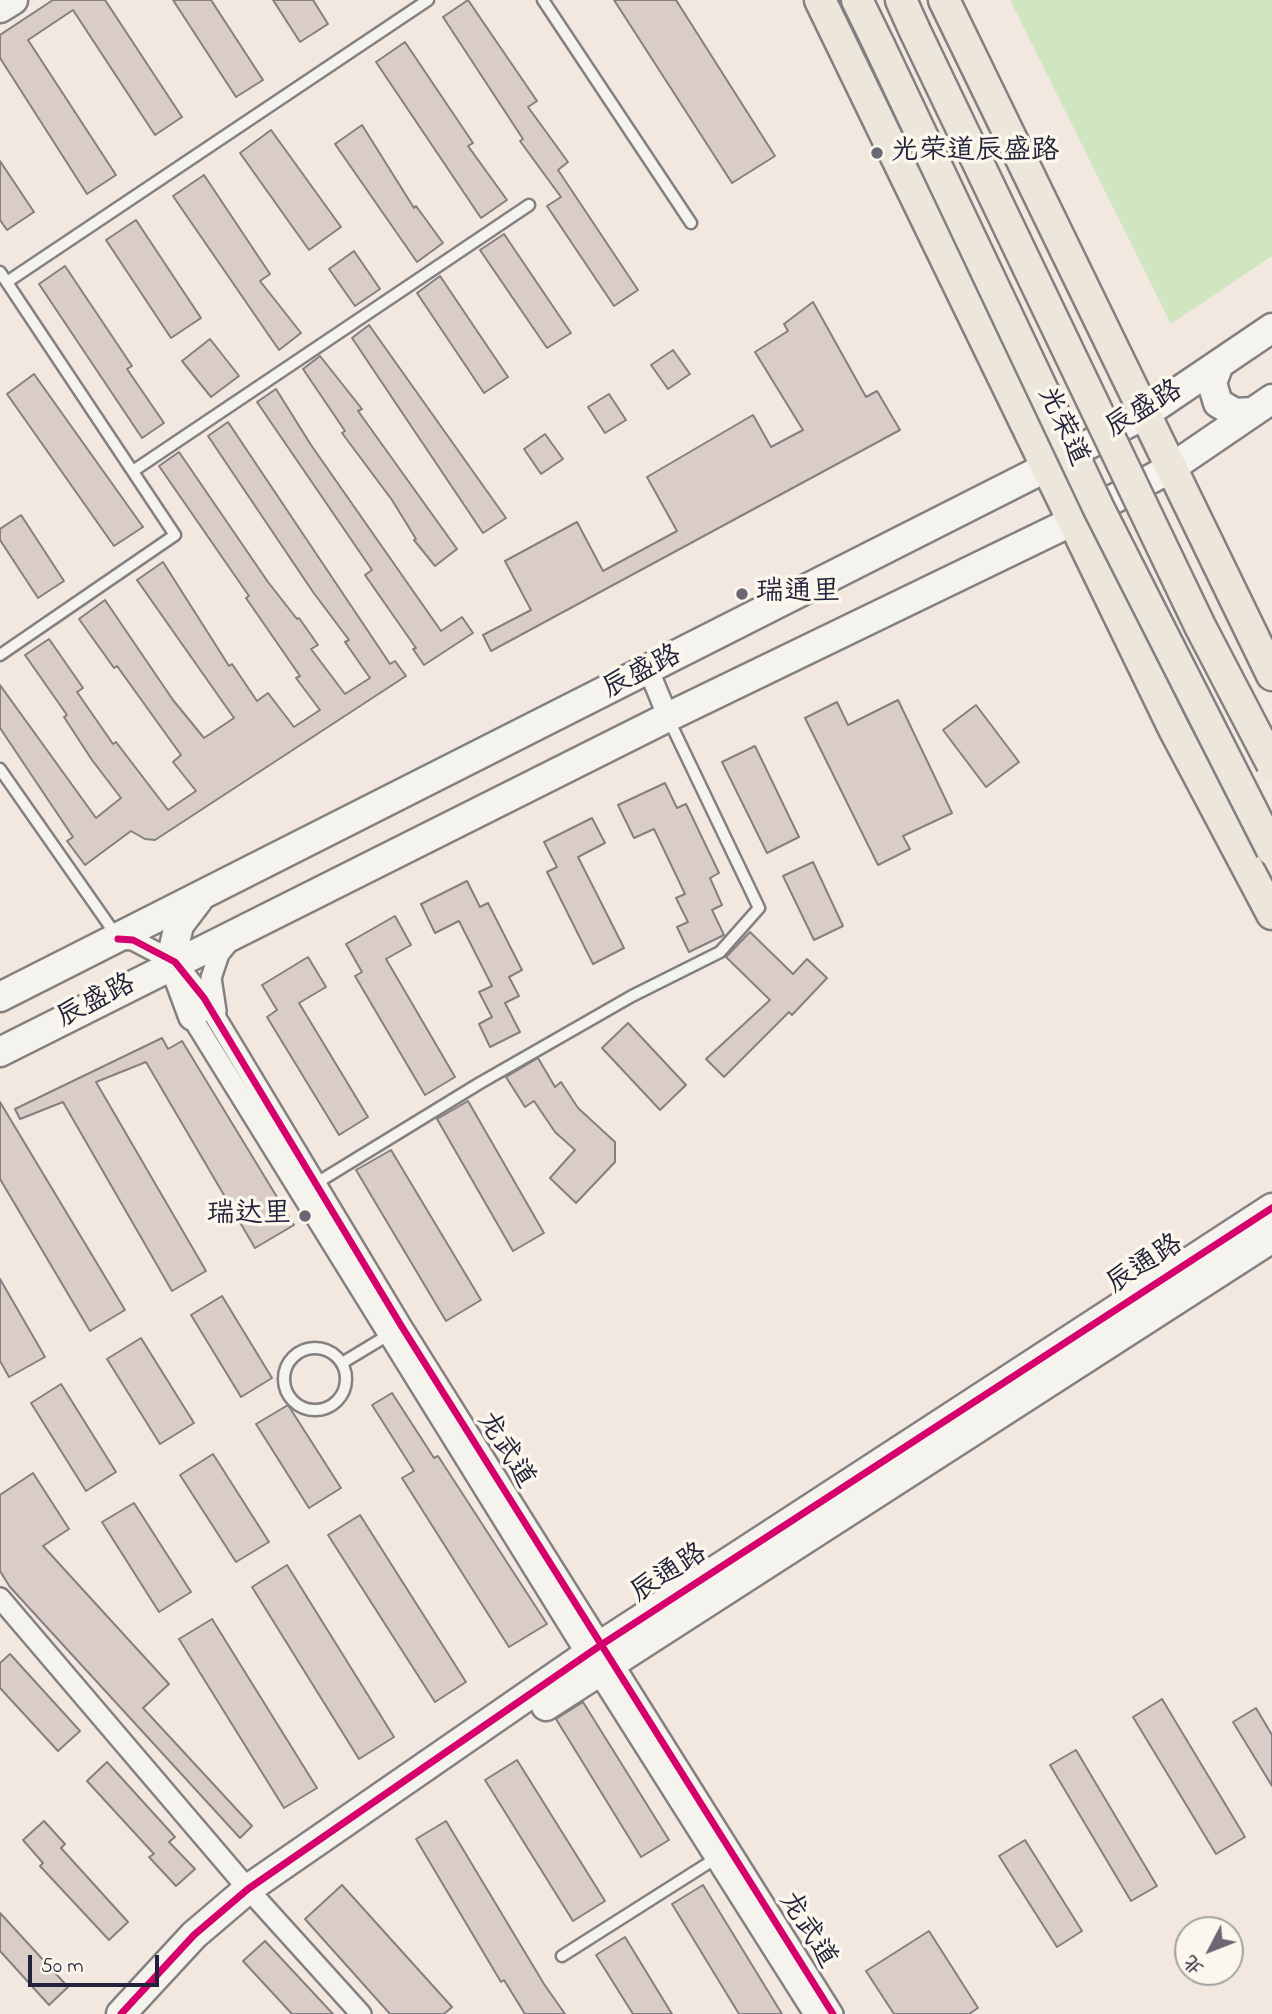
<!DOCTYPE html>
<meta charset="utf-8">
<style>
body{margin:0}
#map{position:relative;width:1272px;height:2014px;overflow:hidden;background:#f2e8e0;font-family:"Indie Flower","LXGW WenKai TC",sans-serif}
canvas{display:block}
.north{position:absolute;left:1174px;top:1916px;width:70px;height:70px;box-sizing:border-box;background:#fbf7ec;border:2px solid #a4a2a5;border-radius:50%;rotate:228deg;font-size:19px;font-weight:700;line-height:28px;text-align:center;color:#22223b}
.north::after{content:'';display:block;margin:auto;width:24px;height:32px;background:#6b6775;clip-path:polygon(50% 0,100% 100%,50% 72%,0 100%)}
.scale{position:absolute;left:28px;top:1955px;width:131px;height:32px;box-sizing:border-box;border:4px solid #22223b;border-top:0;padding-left:9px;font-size:21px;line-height:24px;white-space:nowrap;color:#22223b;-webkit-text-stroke:5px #fbf7ec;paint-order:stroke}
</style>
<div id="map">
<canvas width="1272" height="2014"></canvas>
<div class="north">北</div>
<div class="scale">50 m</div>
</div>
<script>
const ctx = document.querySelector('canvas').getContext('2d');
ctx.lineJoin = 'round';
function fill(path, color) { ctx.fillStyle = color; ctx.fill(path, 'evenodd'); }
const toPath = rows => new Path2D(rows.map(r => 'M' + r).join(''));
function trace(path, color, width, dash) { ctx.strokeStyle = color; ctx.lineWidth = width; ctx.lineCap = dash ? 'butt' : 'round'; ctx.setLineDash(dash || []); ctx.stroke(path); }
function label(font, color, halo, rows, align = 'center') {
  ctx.font = font + ' "Indie Flower","LXGW WenKai TC",sans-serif'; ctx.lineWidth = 7; ctx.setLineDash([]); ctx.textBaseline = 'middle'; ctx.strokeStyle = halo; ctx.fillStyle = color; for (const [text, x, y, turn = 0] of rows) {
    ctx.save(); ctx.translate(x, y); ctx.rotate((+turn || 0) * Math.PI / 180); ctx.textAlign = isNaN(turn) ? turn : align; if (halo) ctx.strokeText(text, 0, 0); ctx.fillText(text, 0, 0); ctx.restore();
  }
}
const green = toPath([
 [1010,0,1272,0,1272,256,1171,324]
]);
const building = toPath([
 [53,0,105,0,182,117,155,135,73,10,28,40,116,175,87,194,0,58,0,35,53,0],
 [173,0,211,0,263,80,236,97,173,0],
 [273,0,313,0,328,24,300,42,273,0],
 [468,0,537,101,528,107,568,162,558,170,638,290,614,306,547,206,561,197,520,141,523,139,443,17,468,0],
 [614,0,676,0,775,156,732,183,614,0],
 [405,42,473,143,468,146,507,200,481,218,376,62,405,42],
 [362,125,414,208,416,206,443,243,417,262,335,144,362,125],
 [271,130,341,227,309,250,240,153,271,130],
 [0,161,34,212,7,230,0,220,0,161],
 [204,175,270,274,260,281,301,333,279,350,173,196,204,175],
 [136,220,201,318,171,338,106,240,136,220],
 [504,234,571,333,547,348,480,250,504,234],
 [354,251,380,289,355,306,329,269,354,251],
 [65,266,132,366,127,369,164,423,142,438,39,284,65,266],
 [440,276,508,377,484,393,417,293,440,276],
 [813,302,866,397,877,391,900,430,491,651,483,635,531,610,505,561,577,522,603,571,677,531,647,477,753,415,771,447,803,430,755,352,788,331,784,324,813,302],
 [369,325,506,518,483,533,352,338,369,325],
 [210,339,239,376,211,397,182,361,210,339],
 [673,350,690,374,668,389,651,365,673,350],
 [320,356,362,409,358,411,457,549,435,566,414,540,416,539,392,500,342,433,345,431,303,369,320,356],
 [34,374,143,527,114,546,7,394,34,374],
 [276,389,311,445,441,631,462,617,473,633,424,665,413,649,416,648,365,575,372,570,257,402,276,389],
 [609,394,626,420,605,433,588,407,609,394],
 [228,422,390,664,395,661,406,676,155,840,145,839,131,831,85,865,67,841,73,837,0,728,0,685,96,818,121,798,92,760,64,717,67,715,25,655,49,639,83,688,77,692,113,744,116,742,168,810,196,791,173,762,181,755,117,666,114,668,79,619,105,600,173,700,204,738,234,718,137,580,163,562,229,666,232,664,257,701,268,693,294,727,320,710,296,678,300,676,246,598,249,596,159,466,179,452,268,582,297,619,299,618,318,645,311,649,345,694,370,678,345,642,349,640,313,592,208,436,228,422],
 [545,434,563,459,541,474,524,449,545,434],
 [21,515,64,581,38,598,0,540,0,529,21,515],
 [898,700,952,813,903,836,910,849,878,865,805,718,837,702,848,725,898,700],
 [976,705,1019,762,986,787,943,730,976,705],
 [755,746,799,837,767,853,722,762,755,746],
 [665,783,677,808,686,804,719,873,710,878,722,905,712,910,724,935,689,952,677,927,688,922,676,898,685,894,654,829,634,838,618,805,665,783],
 [592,818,605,843,578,857,624,948,593,964,547,872,557,867,544,842,592,818],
 [813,862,843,926,814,940,783,876,813,862],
 [467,881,480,907,488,903,522,970,509,977,519,996,505,1003,520,1032,490,1047,479,1024,492,1017,479,992,492,986,459,921,435,933,421,904,467,881],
 [395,916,411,945,386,959,455,1077,425,1095,355,976,362,972,346,944,395,916],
 [750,932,793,974,807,959,827,978,792,1015,789,1012,724,1077,706,1059,770,1000,726,957,750,932],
 [308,957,326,987,299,1003,368,1117,339,1135,267,1017,277,1010,262,985,308,957],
 [628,1023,686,1085,660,1110,602,1048,628,1023],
 [162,1038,168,1049,182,1041,294,1225,255,1248,146,1062,96,1082,206,1271,172,1291,63,1102,20,1119,15,1109,162,1038],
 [538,1058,555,1087,561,1082,578,1108,615,1142,615,1162,576,1203,550,1178,575,1150,555,1132,534,1101,525,1107,506,1077,538,1058],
 [468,1101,544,1233,513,1251,437,1119,468,1101],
 [0,1102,125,1310,90,1331,0,1179,0,1102],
 [391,1150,481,1300,446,1321,356,1170,391,1150],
 [0,1279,45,1357,9,1377,0,1361,0,1279],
 [222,1296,272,1378,241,1397,191,1315,222,1296],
 [141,1338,194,1423,160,1444,107,1359,141,1338],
 [61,1384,116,1472,86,1491,31,1403,61,1384],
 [392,1393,434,1458,438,1456,547,1624,509,1647,402,1478,414,1471,372,1405,392,1393],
 [288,1405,341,1488,309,1508,256,1424,288,1405],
 [213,1454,269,1542,236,1562,180,1475,213,1454],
 [33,1473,69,1529,43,1546,169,1684,143,1708,252,1826,240,1838,10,1587,0,1571,0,1495,33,1473],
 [134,1503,191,1592,159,1612,102,1522,134,1503],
 [360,1515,466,1682,435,1702,328,1535,360,1515],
 [287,1565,394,1737,359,1759,252,1587,287,1565],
 [212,1619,317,1788,284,1808,179,1639,212,1619],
 [10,1654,80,1731,58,1751,0,1688,0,1663,10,1654],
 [1162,1699,1245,1837,1216,1854,1133,1717,1162,1699],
 [583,1702,669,1840,641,1857,556,1719,583,1702],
 [1256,1708,1272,1735,1272,1786,1233,1722,1256,1708],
 [1076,1750,1157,1886,1131,1901,1050,1765,1076,1750],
 [517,1760,605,1901,573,1921,485,1780,517,1760],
 [107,1762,175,1837,169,1842,195,1869,176,1886,149,1857,154,1854,87,1781,107,1762],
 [44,1821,65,1844,61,1848,128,1922,109,1940,40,1866,43,1863,23,1840,44,1821],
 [446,1821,544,1984,565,2014,525,2014,504,1980,501,1982,416,1839,446,1821],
 [1025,1840,1082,1931,1057,1947,999,1856,1025,1840],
 [342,1885,452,2007,444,2014,390,2014,305,1919,342,1885],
 [703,1885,782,2014,739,2014,672,1904,703,1885],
 [0,1913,68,1987,49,2005,0,1951,0,1913],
 [929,1931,978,2008,969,2014,894,2014,866,1971,929,1931],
 [625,1937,672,2014,633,2014,596,1955,625,1937],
 [265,1941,333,2014,292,2014,243,1961,265,1941]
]);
const lane = toPath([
 [543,0,691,223],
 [0,272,175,535,0,655],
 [7,282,428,0],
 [133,471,529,205],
 [0,769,116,935],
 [315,1184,480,1083,632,996,720,952,759,908,668,718],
 '284 1379a31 31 0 1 1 62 0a31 31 0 1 1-62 0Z',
 [342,1363,390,1334],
 [562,1956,718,1857]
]);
const street = toPath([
 [649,671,668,717],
 [118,939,133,940,175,962,204,998,402,1327,833,2014],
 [185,1006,587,1655,814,2014],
 [216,1011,211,978,219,954,232,938],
 [0,1598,248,1889,361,2014]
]);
const secondary = toPath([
 [0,8,13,0],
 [1219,364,1212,383,1218,403,1235,413,1253,412],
 [0,997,1047,467,1145,414,1272,328],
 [193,1016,180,981,173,951,179,925,198,900],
 [0,1052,668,717,1073,521,1171,468,1272,399],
 [546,1706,1272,1238],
 [121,2014,194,1935,248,1889,601,1645,1272,1208]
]);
const primary = toPath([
 [820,0,1174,729,1272,914],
 [857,0,879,45],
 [901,0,914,29],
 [944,0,1272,675]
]);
const primaryBridge = toPath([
 [914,29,1200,626,1272,764],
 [879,45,1099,509,1272,850]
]);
const cycleway = toPath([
 [118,939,133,940,175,962,204,998,402,1327,833,2014],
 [121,2014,194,1935,248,1889,601,1645,1272,1208]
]);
const markers = [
 [877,153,7,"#6b6775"],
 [742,594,7,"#6b6775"],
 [305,1216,7,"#6b6775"]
];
const poiNames = [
 ["光荣道辰盛路",891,153],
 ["瑞通里",756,594],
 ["瑞达里",291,1216,"right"]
];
const streetNames = [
 ["辰盛路",1145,411,-31],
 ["光荣道",1061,427,65],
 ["辰盛路",643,674,-27],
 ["辰盛路",97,1003,-27],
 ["辰通路",1146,1266,-33],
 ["龙武道",504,1451,58],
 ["辰通路",670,1575,-33],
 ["龙武道",806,1931,58]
];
fill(green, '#cfe6c0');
fill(building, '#dacdc7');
trace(building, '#848081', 2);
trace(lane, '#848081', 15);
trace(street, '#848081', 24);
trace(secondary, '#848081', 33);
trace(primary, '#848081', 35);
trace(lane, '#f5f3ee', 10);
trace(street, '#f5f3ee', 19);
trace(secondary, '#f5f3ee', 28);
trace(primary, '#ece6db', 30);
trace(primaryBridge, '#848081', 35, []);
trace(primaryBridge, '#ece6db', 30);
trace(cycleway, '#d6006c', 7);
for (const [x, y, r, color] of markers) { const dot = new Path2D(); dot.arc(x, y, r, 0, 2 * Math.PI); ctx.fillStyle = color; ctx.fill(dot); trace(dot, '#fbf7ec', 2.5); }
label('28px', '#22223b', '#fbf7ec', poiNames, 'left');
label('28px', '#22223b', '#fbf7ec', streetNames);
</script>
